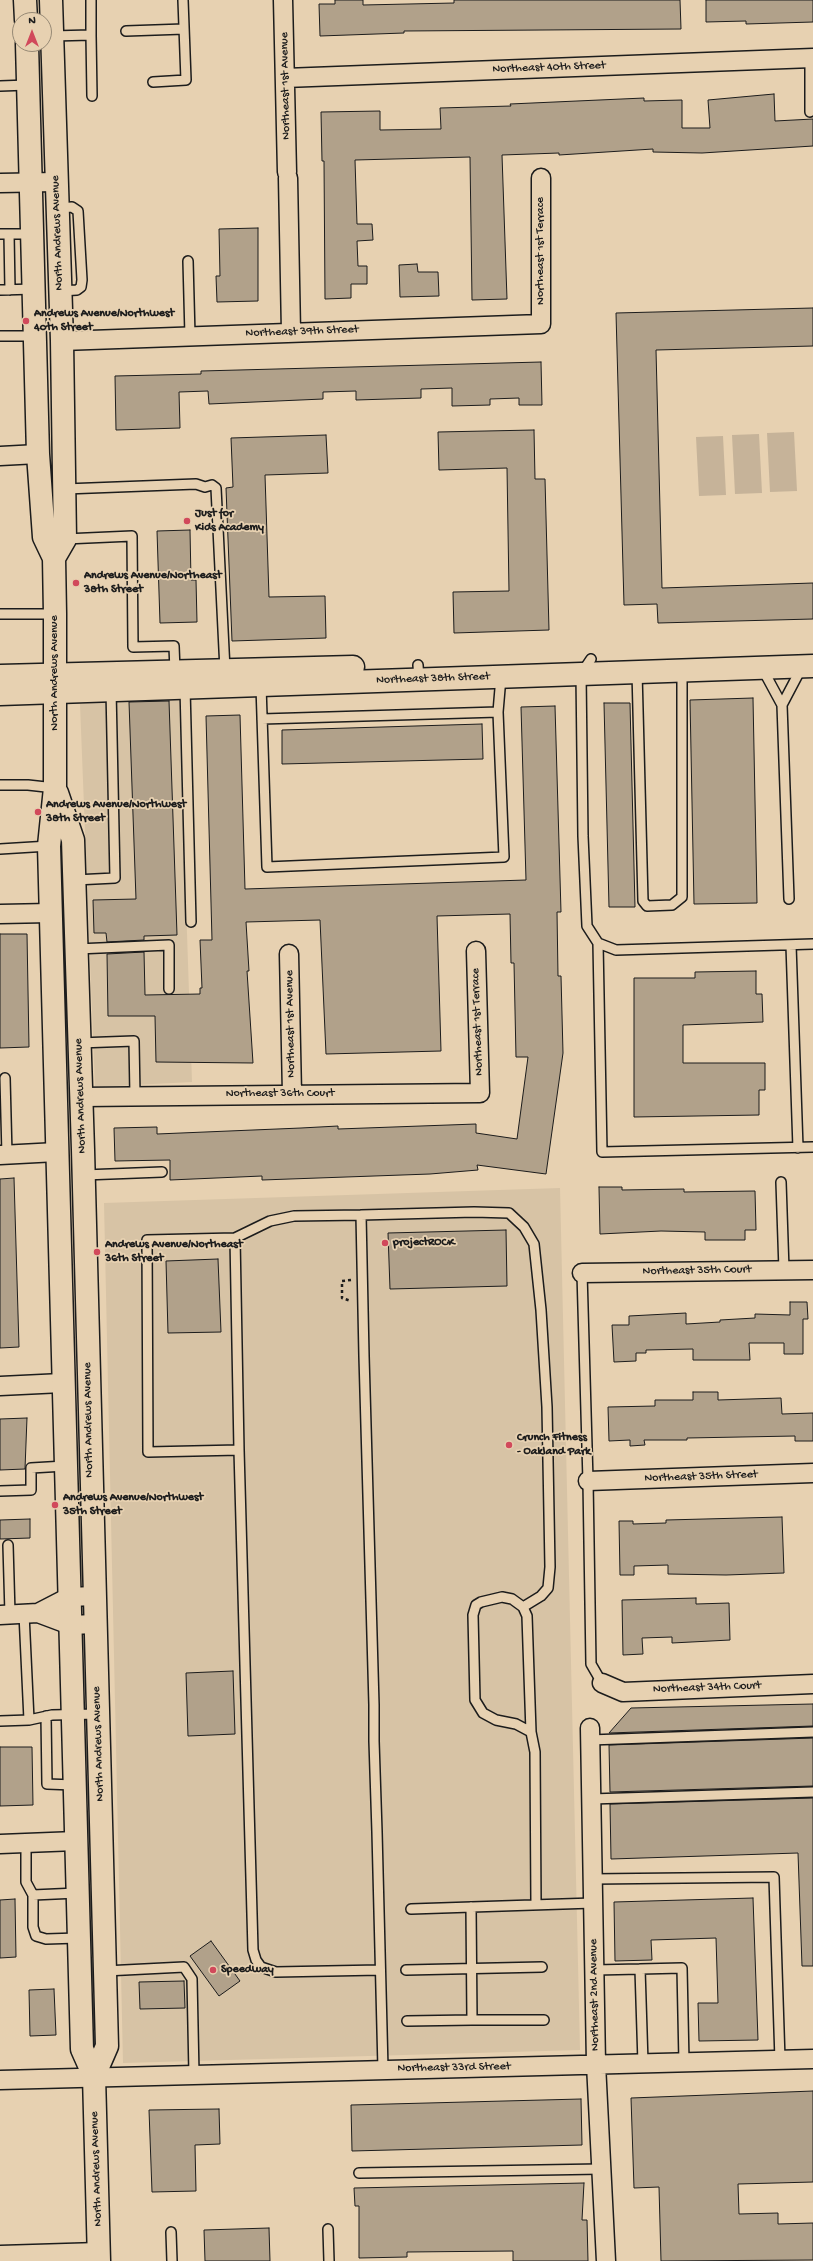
<!DOCTYPE html>
<style>
body{margin:0}
#map{position:relative;width:813px;height:2261px;overflow:hidden;background:#e7d1b1;font-family:"Gochi Hand",sans-serif}
canvas{display:block}
.north{position:absolute;left:12px;top:12px;width:40px;height:40px;box-sizing:border-box;background:#e7d1b1;border:1px solid #968975;border-radius:50%;rotate:0deg;font-size:11px;font-weight:700;line-height:16px;text-align:center;color:#1c1c1c}
.north::after{content:'';display:block;margin:auto;width:14px;height:18px;background:#d1495b;clip-path:polygon(50% 0,100% 100%,50% 72%,0 100%)}
</style>
<div id="map">
<canvas width="813" height="2261"></canvas>
<div class="north">N</div>
</div>
<script>
const ctx = document.querySelector('canvas').getContext('2d');
ctx.lineJoin = 'round';
function fill(path, color) { ctx.fillStyle = color; ctx.fill(path, 'evenodd'); }
const toPath = rows => new Path2D(rows.map(r => 'M' + r).join(''));
function trace(path, color, width, dash) { ctx.strokeStyle = color; ctx.lineWidth = width; ctx.lineCap = dash ? 'butt' : 'round'; ctx.setLineDash(dash || []); ctx.stroke(path); }
function label(font, color, halo, rows, align = 'center') {
  ctx.font = font + ' "Gochi Hand",sans-serif'; ctx.lineWidth = 3.5; ctx.setLineDash([]); ctx.textBaseline = 'middle'; ctx.strokeStyle = halo; ctx.fillStyle = color; for (const [text, x, y, turn = 0] of rows) {
    ctx.save(); ctx.translate(x, y); ctx.rotate((+turn || 0) * Math.PI / 180); ctx.textAlign = isNaN(turn) ? turn : align; if (halo) ctx.strokeText(text, 0, 0); ctx.fillText(text, 0, 0); ctx.restore();
  }
}
const built = toPath([
 [179,696,192,1082,95,1087,80,704],
 [560,1188,580,2050,123,2063,104,1203]
]);
const green = toPath([
 [794,432,797,491,770,492,767,433],
 [759,434,762,493,735,494,732,435],
 [723,436,726,495,699,496,696,437]
]);
const building = toPath([
 [335,0,363,0,363,5,454,3,454,0,680,0,681,29,404,31,404,33,320,36,319,4,335,4,335,0],
 [706,0,813,0,813,22,746,24,746,21,706,22,706,0],
 [774,94,775,121,813,119,813,146,702,153,653,152,653,149,559,155,559,153,502,155,507,299,472,300,470,157,355,160,357,224,372,224,373,240,357,241,358,266,367,266,367,284,351,284,351,298,325,299,324,161,322,161,321,112,380,111,380,130,441,129,440,108,511,106,510,104,644,98,644,101,682,100,682,128,710,128,708,100,774,94],
 [258,228,258,301,217,302,216,276,220,276,219,229,258,228],
 [417,264,418,272,438,272,439,296,400,297,399,265,417,264],
 [813,308,813,346,656,350,662,588,813,583,813,619,658,623,657,604,624,605,616,313,813,308],
 [541,362,542,405,519,405,519,398,490,399,490,405,452,406,452,388,421,389,421,398,356,400,356,391,323,392,323,399,209,404,208,391,179,392,180,428,116,430,115,376,201,374,201,371,541,362],
 [534,430,535,479,545,479,549,630,454,633,453,592,509,591,507,468,439,470,438,432,534,430],
 [326,435,328,473,265,475,269,597,325,596,326,638,232,641,226,488,233,487,231,438,326,435],
 [190,530,191,580,196,580,197,622,160,623,157,531,190,530],
 [753,698,757,903,694,904,690,700,753,698],
 [169,701,177,935,144,936,144,940,107,942,106,933,94,933,93,900,136,899,129,702,169,701],
 [604,703,630,703,635,907,609,907,604,703],
 [555,706,561,912,557,912,558,976,561,976,563,1053,546,1174,477,1165,478,1170,430,1174,262,1180,262,1176,170,1180,170,1160,115,1161,114,1128,157,1127,157,1134,301,1128,338,1126,338,1129,476,1124,476,1133,517,1139,528,1057,516,1057,514,963,511,963,510,914,437,916,441,1051,326,1054,320,920,246,922,249,971,247,971,253,1063,156,1062,155,1016,108,1016,107,954,144,952,145,995,200,994,200,988,202,988,200,940,212,940,206,716,240,715,245,889,526,880,521,707,555,706],
 [482,724,483,759,282,764,282,730,482,724],
 [0,934,27,934,29,1047,0,1048,0,934],
 [756,971,756,994,762,994,763,1022,683,1025,683,1063,765,1063,765,1090,759,1090,759,1115,634,1117,634,978,695,978,695,972,756,971],
 [14,1178,19,1347,0,1348,0,1179,14,1178],
 [599,1187,622,1187,622,1190,684,1189,684,1192,755,1191,756,1230,745,1230,745,1240,705,1240,705,1232,661,1231,600,1234,599,1187],
 [506,1230,507,1286,390,1289,388,1233,506,1230],
 [218,1259,221,1332,168,1333,166,1261,218,1259],
 [790,1302,807,1302,808,1319,803,1319,803,1354,784,1354,784,1343,749,1343,750,1360,693,1360,693,1349,646,1350,646,1353,636,1353,636,1361,614,1362,612,1325,629,1325,629,1316,686,1313,686,1324,720,1322,720,1320,755,1318,755,1314,790,1315,790,1302],
 [693,1392,718,1392,718,1400,781,1398,782,1414,813,1413,813,1441,795,1441,795,1436,687,1438,687,1440,644,1440,645,1445,630,1446,630,1440,609,1441,608,1407,655,1406,655,1400,693,1400,693,1392],
 [27,1418,25,1469,0,1470,0,1419,27,1418],
 [782,1517,784,1573,726,1575,668,1574,668,1565,634,1566,634,1575,620,1575,619,1521,633,1521,633,1524,666,1523,666,1520,782,1517],
 [30,1519,30,1538,0,1539,0,1520,30,1519],
 [696,1598,696,1604,729,1603,730,1640,672,1643,672,1637,642,1638,643,1654,623,1655,622,1600,696,1598],
 [233,1671,235,1734,188,1736,186,1673,233,1671],
 [813,1704,813,1726,609,1733,631,1708,813,1704],
 [813,1738,813,1786,610,1792,609,1745,813,1738],
 [0,1747,32,1747,33,1805,0,1806,0,1747],
 [813,1798,813,1966,802,1966,798,1853,611,1859,610,1804,813,1798],
 [753,1898,758,2040,699,2041,698,2003,718,2003,716,1938,651,1940,652,1960,615,1961,614,1902,753,1898],
 [15,1899,16,1957,0,1958,0,1900,15,1899],
 [211,1941,240,1981,219,1996,190,1956,211,1941],
 [184,1981,185,2008,140,2009,139,1982,184,1981],
 [54,1989,56,2035,30,2036,29,1990,54,1989],
 [813,2091,813,2182,738,2184,739,2214,778,2213,778,2224,813,2223,813,2260,661,2261,659,2187,634,2188,631,2098,813,2091],
 [581,2099,582,2145,352,2151,351,2105,581,2099],
 [219,2109,220,2144,195,2145,196,2191,152,2192,149,2110,219,2109],
 [584,2183,582,2220,587,2220,588,2261,513,2261,513,2251,407,2252,407,2257,359,2258,359,2206,355,2206,354,2188,584,2183],
 [269,2228,270,2261,205,2261,204,2230,269,2228]
]);
const path = toPath([
 [351,1280,342,1281,342,1298,351,1301]
]);
const service = toPath([
 [91,0,91,35],
 [126,31,184,29],
 [52,36,91,35,92,96],
 [810,58,810,112],
 [153,82,186,80,183,0],
 [0,86,28,85],
 [57,208,72,207,78,211,82,280,81,287,77,290,60,291],
 [0,234,32,234],
 [9,234,10,290],
 [188,261,190,336],
 [0,290,34,289],
 [0,336,35,336],
 [65,489,196,484,205,487,212,485,216,488,225,670],
 [65,539,132,536,133,647,174,646,175,671],
 [0,614,55,614],
 [591,659,581,674,583,836,587,926,598,943,616,950,813,944],
 [418,665,419,680],
 [762,668,782,705,802,667],
 [637,672,643,901,647,906,672,905,682,897,682,670],
 [261,686,267,867,504,857,498,712,501,677],
 [185,688,191,922],
 [782,705,789,899],
 [262,719,498,712],
 [0,785,28,785,55,788],
 [0,849,49,846],
 [75,880,115,878,111,690],
 [598,943,602,1152,813,1147],
 [791,945,798,1148],
 [77,949,169,945,169,989],
 [79,1043,134,1041,135,1095],
 [5,1078,7,1155],
 [84,1175,162,1172],
 [781,1182,784,1270],
 [361,1215,474,1212,509,1213,524,1227,534,1244,541,1310,547,1407,550,1567,548,1588,541,1596,523,1607],
 [235,1238,239,1450],
 [582,1273,588,1481,591,1664,602,1683],
 [0,1491,31,1490,31,1468,65,1466],
 [8,1545,10,1614],
 [24,1614,29,1720],
 [46,1716,47,1784,74,1785],
 [0,1721,29,1720,52,1715,98,1714],
 [531,1732,527,1616,523,1607,512,1599,502,1597,481,1602,476,1605,473,1615,475,1700,483,1713,496,1720,516,1724,531,1732,535,1752,536,1905],
 [590,1740,813,1732],
 [591,1799,813,1792],
 [26,1843,26,1882,33,1895,33,1927,36,1936,46,1939,78,1938],
 [593,1879,774,1877,780,2060],
 [33,1895,77,1893],
 [471,1907,472,2020,544,2020],
 [411,1909,593,1903],
 [640,1969,682,1968,684,2062],
 [380,1970,276,1972,261,1967,256,1960,253,1950,239,1450,148,1452,147,1240,235,1238,270,1221,294,1216,361,1215,364,1356,374,1705,374,1741,377,1832,383,2069],
 [406,1970,542,1967],
 [595,1970,640,1969,643,2063],
 [105,1971,184,1967,192,1979,194,2074],
 [407,2021,472,2020],
 [359,2173,601,2169],
 [328,2229,329,2261],
 [171,2232,172,2261]
]);
const minor = toPath([
 [283,0,287,172],
 [285,78,813,58],
 [288,178,291,332],
 [0,183,56,182],
 [62,341,541,324,541,178],
 [0,456,38,454],
 [0,914,50,913],
 [289,954,292,1094],
 [81,1097,480,1093,476,951],
 [0,1155,57,1152],
 [582,1273,813,1270],
 [0,1386,62,1383],
 [588,1481,813,1473],
 [38,1613,70,1625,95,1624],
 [0,1615,38,1613,69,1597,94,1596],
 [602,1683,623,1692,813,1684],
 [590,1728,596,2064,606,2261],
 [0,1844,76,1841],
 [0,2080,813,2059],
 [0,2255,99,2252]
]);
const tertiary = toPath([
 [0,676,353,667],
 [0,694,813,666]
]);
const secondary = toPath([
 [25,0,26,20],
 [51,0,62,341,65,539,54,558],
 [27,44,38,454,44,537,54,558,55,614,55,788,49,846,82,2049,94,2076,99,2261],
 [57,793,73,840,83,1150,107,2046,94,2076]
]);
const markers = [
 [26,321,4,"#d1495b"],
 [187,521,4,"#d1495b"],
 [76,583,4,"#d1495b"],
 [38,812,4,"#d1495b"],
 [385,1243,4,"#d1495b"],
 [97,1252,4,"#d1495b"],
 [509,1445,4,"#d1495b"],
 [55,1505,4,"#d1495b"],
 [213,1970,4,"#d1495b"]
];
const streetNames = [
 ["Northeast 40th Street",549,68,-2],
 ["Northeast 1st Avenue",286,86,-91],
 ["North Andrews Avenue",58,233,-92],
 ["Northeast 1st Terrace",541,251,-90],
 ["Northeast 39th Street",302,332,-2],
 ["North Andrews Avenue",55,673,-90],
 ["Northeast 38th Street",433,679,-2],
 ["Northeast 1st Terrace",478,1022,-92],
 ["Northeast 1st Avenue",291,1024,-91],
 ["Northeast 36th Court",280,1094],
 ["North Andrews Avenue",81,1096,-92],
 ["Northeast 35th Court",697,1271,-1],
 ["North Andrews Avenue",89,1420,-91],
 ["Northeast 35th Street",701,1477,-2],
 ["Northeast 34th Court",707,1688,-2],
 ["North Andrews Avenue",99,1744,-92],
 ["Northeast 2nd Avenue",595,1995,-91],
 ["Northeast 33rd Street",454,2068,-1],
 ["North Andrews Avenue",97,2169,-92]
];
const poiNames = [
 ["Andrews Avenue/Northwest",34,314],
 ["40th Street",34,328],
 ["Just for",195,514],
 ["Kids Academy",195,528],
 ["Andrews Avenue/Northeast",84,576],
 ["38th Street",84,590],
 ["Andrews Avenue/Northwest",46,805],
 ["38th Street",46,819],
 ["projectROCK",393,1243],
 ["Andrews Avenue/Northeast",105,1245],
 ["36th Street",105,1259],
 ["Crunch Fitness",517,1438],
 ["- Oakland Park",517,1452],
 ["Andrews Avenue/Northwest",63,1498],
 ["35th Street",63,1512],
 ["Speedway",221,1970]
];
fill(built, '#d7c3a5');
fill(green, '#c6b399');
fill(building, '#b1a18a');
trace(building, '#1c1c1c', 1);
trace(service, '#1c1c1c', 12);
trace(minor, '#1c1c1c', 21);
trace(tertiary, '#1c1c1c', 25);
trace(secondary, '#1c1c1c', 25);
trace(path, '#1c1c1c', 2.5, [3, 3]);
trace(service, '#e7d1b1', 9);
trace(minor, '#e7d1b1', 18);
trace(tertiary, '#e7d1b1', 22);
trace(secondary, '#e7d1b1', 22);
for (const [x, y, r, color] of markers) { const dot = new Path2D(); dot.arc(x, y, r, 0, 2 * Math.PI); ctx.fillStyle = color; ctx.fill(dot); trace(dot, '#e7d1b1', 1.5); }
label('12px', '#1c1c1c', '#e7d1b1', streetNames);
label('bold 12px', '#1c1c1c', '#e7d1b1', poiNames, 'left');
</script>
